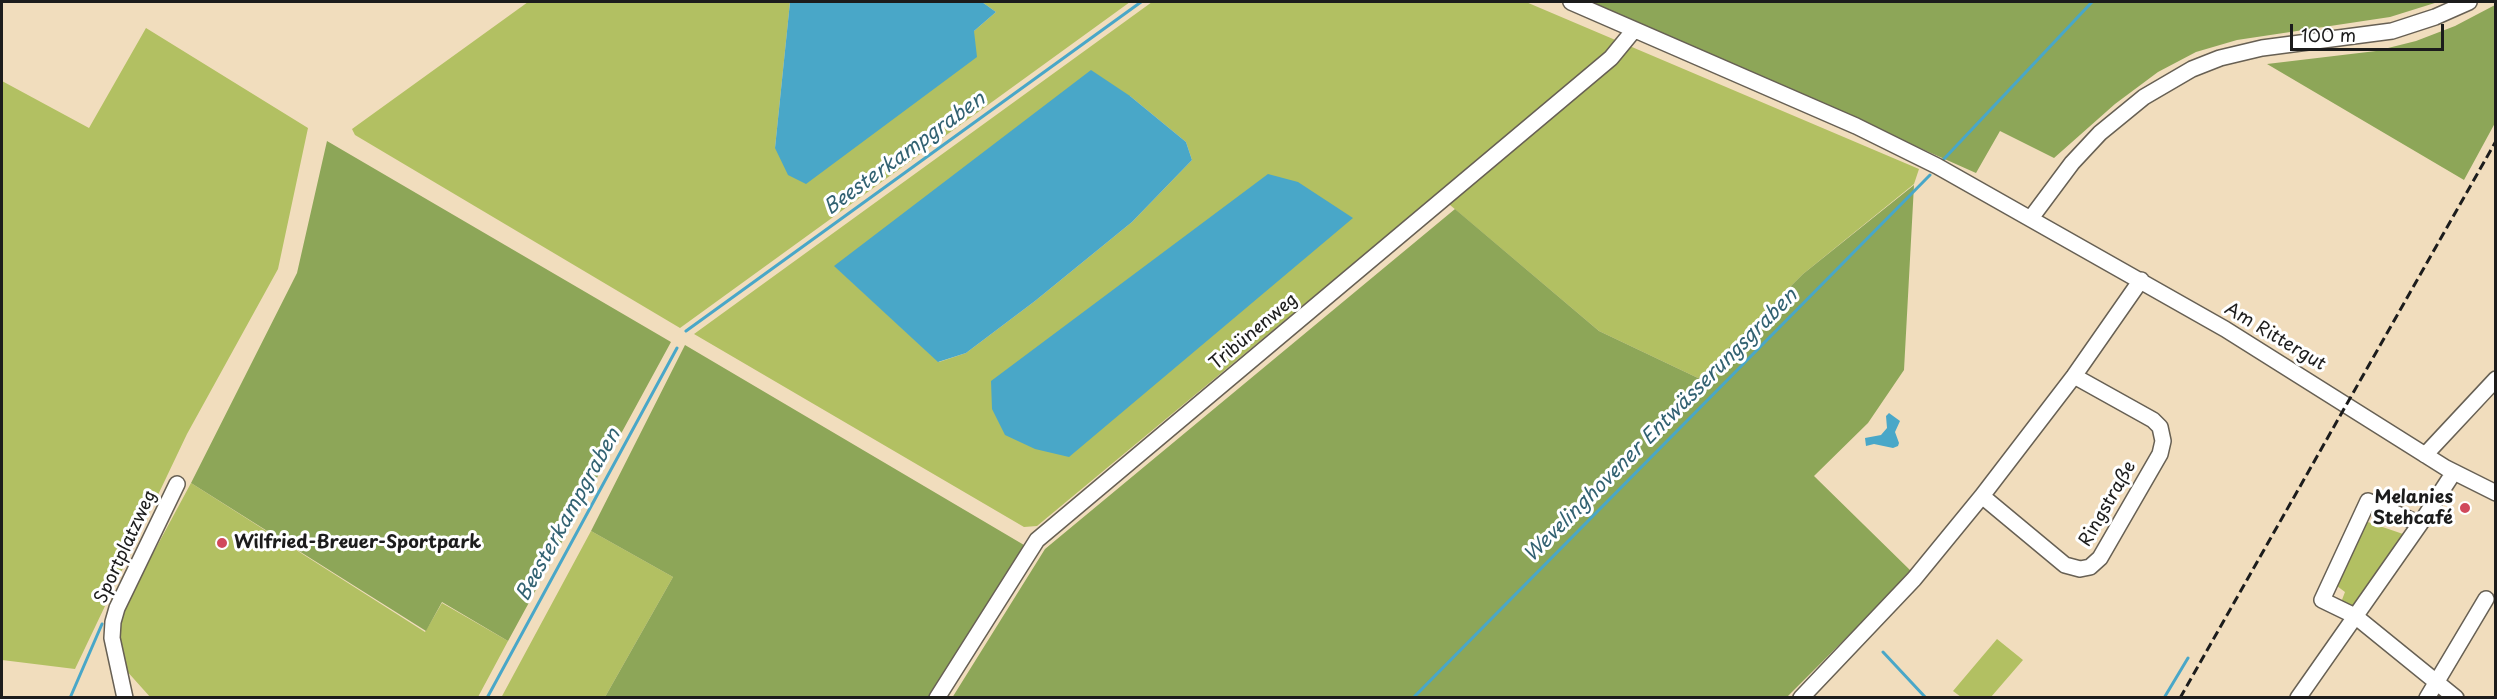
<!DOCTYPE html>
<meta charset="utf-8">
<style>
body{margin:0}
#map{position:relative;width:2497px;height:699px;overflow:hidden;background:#f1ddbd;font-family:"Playpen Sans",sans-serif}
canvas{display:block}
.frame{position:absolute;inset:0;border:3px solid #1c1c1c;pointer-events:none}
.scale{position:absolute;left:2290px;top:24px;width:154px;height:27px;box-sizing:border-box;border:3px solid #1c1c1c;border-top:0;padding-left:8px;font-size:18px;line-height:21px;white-space:nowrap;color:#1c1c1c;-webkit-text-stroke:4px #fff;paint-order:stroke}
</style>
<div id="map">
<canvas width="2497" height="699"></canvas>
<div class="frame"></div>
<div class="scale">100 m</div>
</div>
<script>
const ctx = document.querySelector('canvas').getContext('2d');
ctx.lineJoin = 'round';
function fill(path, color) { ctx.fillStyle = color; ctx.fill(path, 'evenodd'); }
const toPath = rows => new Path2D(rows.map(r => 'M' + r).join(''));
function trace(path, color, width, dash) { ctx.strokeStyle = color; ctx.lineWidth = width; ctx.lineCap = dash ? 'butt' : 'round'; ctx.setLineDash(dash || []); ctx.stroke(path); }
function label(font, color, halo, rows, align = 'center') {
  ctx.font = font + ' "Playpen Sans",sans-serif'; ctx.lineWidth = 6; ctx.setLineDash([]); ctx.textBaseline = 'middle'; ctx.strokeStyle = halo; ctx.fillStyle = color; for (const [text, x, y, turn = 0] of rows) {
    ctx.save(); ctx.translate(x, y); ctx.rotate((+turn || 0) * Math.PI / 180); ctx.textAlign = isNaN(turn) ? turn : align; if (halo) ctx.strokeText(text, 0, 0); ctx.fillText(text, 0, 0); ctx.restore();
  }
}
const green = toPath([
 [528,2,790,2,775,148,974,31,996,12,982,2,1130,2,680,328,355,135,352,129],
 [1152,2,1526,2,1919,169,1914,184,1803,274,1698,378,1599,331,1437,194,1037,526,1024,527,694,334],
 [1130,96,1186,142,1192,160,1132,222,1035,301,966,353,939,362,835,266],
 [146,28,308,128,278,269,187,434,75,669,2,660,2,81,89,128],
 [191,483,425,632,442,603,508,641,478,697,151,698,125,669,115,624],
 [2362,520,2406,535,2352,611,2340,605,2345,592,2333,583],
 [591,531,673,577,605,697,501,698],
 [1997,639,2023,660,1991,697,1961,697,1953,691]
]);
const forest = toPath([
 [1591,2,2438,2,2390,17,2237,40,2196,52,2158,72,2115,104,2054,158,2000,131,1976,173],
 [2495,5,2495,123,2464,180,2267,64,2376,51,2416,41,2455,26],
 [327,141,671,342,508,641,442,602,426,631,191,483,297,273],
 [1914,185,1904,370,1868,423,1814,476,1912,572,1787,697,952,698,1045,549,1455,209,1599,331,1698,378,1803,274],
 [685,345,1024,545,928,697,605,697,673,577,591,531]
]);
const water = toPath([
 [790,2,982,2,996,12,974,31,977,57,806,184,788,175,775,148],
 [1091,70,1130,96,1186,142,1192,160,1132,222,1035,301,966,353,938,362,834,266],
 [1268,174,1298,182,1353,218,1069,457,1035,449,1005,435,992,409,991,381],
 [1889,413,1900,421,1895,432,1899,443,1898,446,1893,448,1874,444,1866,446,1865,438,1881,435,1887,428,1886,416]
]);
const stream = toPath([
 [1943,160,2092,2],
 [686,331,1141,2],
 [1883,652,1926,698],
 [70,698,102,624],
 [487,698,677,348],
 [1413,698,1930,175],
 [2164,698,2188,658]
]);
const minor = toPath([
 [1571,2,1856,126,1937,166,2225,329,2446,468,2496,493],
 [2031,218,2072,163,2100,133,2144,97,2192,69,2220,58,2262,48,2392,31,2435,17,2469,2],
 [2074,376,2153,420,2160,427,2163,441,2160,454,2100,558,2090,567,2080,569,2065,565,1982,496,2074,376,2141,280],
 [2425,455,2496,379],
 [2420,524,2368,501,2322,600,2355,616,2456,698],
 [125,698,112,638,113,622,117,608,177,484],
 [937,698,1037,540,1611,58,1634,30],
 [1801,698,1914,579,1982,496],
 [2298,698,2420,524,2454,472],
 [2427,698,2486,599]
]);
const rail = toPath([
 [2180,698,2496,141]
]);
const markers = [
 [2465,508,6,"#d1495b"],
 [222,543,6,"#d1495b"]
];
const streetNames = [
 ["Tribünenweg",1254,332,-40],
 ["Am Rittergut",2275,337,31],
 ["Ringstraße",2108,504,-60],
 ["Sportplatzweg",126,547,-65]
];
const poiNames = [
 ["Melanies",2453,498],
 ["Stehcafé",2453,519],
 ["Wilfried-Breuer-Sportpark",234,543,"left"]
];
const waterNames = [
 ["Beesterkampgraben",905,154,-36],
 ["Wevelinghovener Entwässerungsgraben",1661,426,-45],
 ["Beesterkampgraben",569,515,-61]
];
fill(green, '#b2c062');
fill(forest, '#8da658');
fill(water, '#49a7c8');
trace(stream, '#49a7c8', 3);
trace(minor, '#676054', 18);
trace(minor, '#fff', 15);
trace(rail, '#1c1c1c', 3, [9, 4.5]);
for (const [x, y, r, color] of markers) { const dot = new Path2D(); dot.arc(x, y, r, 0, 2 * Math.PI); ctx.fillStyle = color; ctx.fill(dot); trace(dot, '#fff', 2); }
label('18px', '#1c1c1c', '#fff', streetNames);
label('bold 18px', '#1c1c1c', '#fff', poiNames, 'right');
label('italic 20px', '#326272', '#fff', waterNames);
</script>
